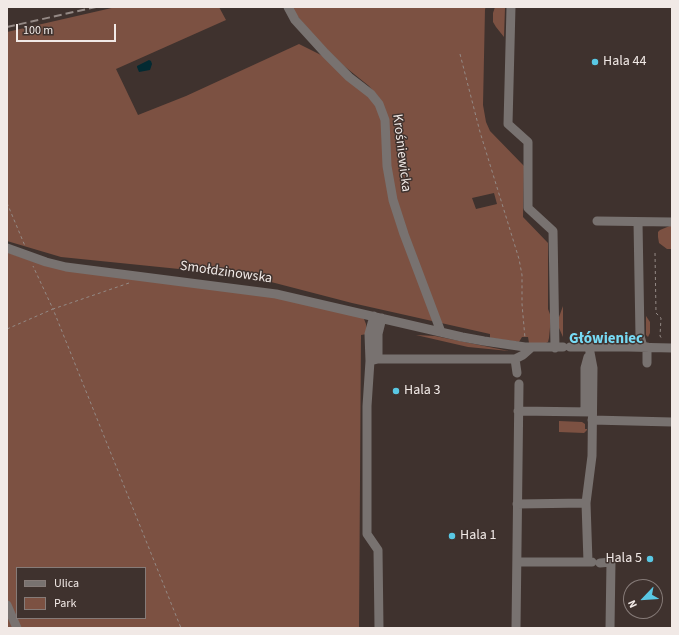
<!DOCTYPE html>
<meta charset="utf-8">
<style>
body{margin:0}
#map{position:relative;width:679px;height:635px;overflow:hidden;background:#3f322e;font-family:"Source Sans 3",sans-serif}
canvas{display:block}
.frame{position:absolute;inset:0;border:8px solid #f1e9e6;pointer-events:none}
.legend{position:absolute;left:16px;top:567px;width:130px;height:52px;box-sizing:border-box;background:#3f322e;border:1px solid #867b78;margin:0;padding:5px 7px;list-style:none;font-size:12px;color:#f1e9e6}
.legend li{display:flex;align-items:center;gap:8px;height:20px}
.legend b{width:20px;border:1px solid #867b78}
.north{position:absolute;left:623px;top:579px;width:40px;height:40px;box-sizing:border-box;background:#3f322e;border:1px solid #867b78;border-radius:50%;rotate:245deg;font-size:11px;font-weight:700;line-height:16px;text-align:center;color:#f1e9e6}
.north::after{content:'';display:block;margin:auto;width:14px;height:18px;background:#59c8e4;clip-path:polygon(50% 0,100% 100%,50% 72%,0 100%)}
.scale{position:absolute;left:16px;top:24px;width:100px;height:18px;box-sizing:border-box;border:2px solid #f1e9e6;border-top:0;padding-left:5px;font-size:12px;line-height:14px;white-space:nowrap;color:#f1e9e6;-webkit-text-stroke:3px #3f322e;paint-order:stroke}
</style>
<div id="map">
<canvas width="679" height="635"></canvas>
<div class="frame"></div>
<ul class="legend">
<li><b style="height:5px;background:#787270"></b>Ulica</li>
<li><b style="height:11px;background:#7c5142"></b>Park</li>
</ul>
<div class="north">N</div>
<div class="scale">100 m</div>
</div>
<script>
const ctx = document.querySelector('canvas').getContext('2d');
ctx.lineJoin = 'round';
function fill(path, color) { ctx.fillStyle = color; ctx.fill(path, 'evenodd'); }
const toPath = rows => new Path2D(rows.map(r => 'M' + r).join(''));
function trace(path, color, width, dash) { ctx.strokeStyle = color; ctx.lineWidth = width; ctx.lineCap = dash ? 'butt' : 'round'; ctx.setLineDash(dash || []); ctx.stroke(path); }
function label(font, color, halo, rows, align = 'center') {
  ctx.font = font + ' "Source Sans 3",sans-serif'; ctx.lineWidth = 3; ctx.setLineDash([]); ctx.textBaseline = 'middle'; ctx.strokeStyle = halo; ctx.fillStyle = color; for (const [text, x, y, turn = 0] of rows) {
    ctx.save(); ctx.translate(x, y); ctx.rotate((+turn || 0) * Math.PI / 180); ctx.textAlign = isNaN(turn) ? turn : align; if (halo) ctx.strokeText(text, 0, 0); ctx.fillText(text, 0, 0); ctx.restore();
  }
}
const green = toPath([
 [116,7,219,7,226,20,116,69,138,115,186,96,299,44,321,55,380,99,369,86,344,66,316,39,290,7,486,7,485,9,483,105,486,122,490,131,524,166,523,217,548,243,548,309,551,317,549,338,548,342,544,344,529,343,528,337,522,337,519,342,490,338,490,334,352,303,248,276,61,257,7,241,7,64,8,56,7,55,7,32],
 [494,193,497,204,476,209,472,198],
 [495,7,505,8,504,37,496,27,493,22,493,13],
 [672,225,672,249,667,249,659,243,658,237,658,232,660,230],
 [7,252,35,262,266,295,361,317,364,319,366,324,367,334,361,335,359,628,7,628],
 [17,568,145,568,145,618,17,618],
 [563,306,563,337,559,328,559,317],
 [646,316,650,322,650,333,648,337,646,335],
 [575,333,589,334,589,337,636,338,636,339,575,339],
 [416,335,435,336,509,351,468,347],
 [559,421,582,422,585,424,585,429,587,429,587,430,584,433,559,432]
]);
const water = toPath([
 [149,60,151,61,152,64,150,70,139,72,137,67,137,66]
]);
const path = toPath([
 [460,54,480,132,519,259,522,275,522,304,525,338],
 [7,203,25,246],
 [655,253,656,313,661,318,660,336,662,339],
 [129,283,53,309,181,628],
 [7,329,53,309,33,266]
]);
const minor = toPath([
 [288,7,295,20,325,53,349,77,371,94,379,104,385,120,387,166,393,200,404,234,441,332],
 [511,7,508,124,528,142,528,208,553,231,555,348],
 [597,221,672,222],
 [638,222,640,336,643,347],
 [7,248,46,262,66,267,276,294,462,337,484,341,525,347,563,347],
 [374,316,369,334,370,361,367,406,367,534,378,550,379,628],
 [570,347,628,347,672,348],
 [378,359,378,334,382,318],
 [515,359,523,355,532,347],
 [370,361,378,359,515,359,517,373],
 [647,363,647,347],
 [518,411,592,412],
 [585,411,585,368,588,357],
 [592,420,672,422],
 [517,504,586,503],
 [517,562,592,562],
 [588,562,586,503,592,456,593,368,589,347],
 [600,563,611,562,610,628],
 [7,605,17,628],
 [516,628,519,384]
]);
const rail = toPath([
 [7,27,96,7]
]);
const markers = [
 [595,62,4,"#59c8e4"],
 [396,391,4,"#59c8e4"],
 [452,536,4,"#59c8e4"],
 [650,559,4,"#59c8e4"]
];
const poiNames = [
 ["Hala 44",603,62],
 ["Hala 3",404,391],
 ["Hala 1",460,536],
 ["Hala 5",642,559,"right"]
];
const streetNames = [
 ["Krośniewicka",401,153,83],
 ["Smołdzinowska",226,273,8]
];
const neighbourhoodNames = [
 ["Główieniec",606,340]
];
fill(green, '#7c5142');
fill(water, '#032a32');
trace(path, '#948a86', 1, [3, 3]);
trace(minor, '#787270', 9);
trace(rail, '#948985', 2, [8, 4]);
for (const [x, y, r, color] of markers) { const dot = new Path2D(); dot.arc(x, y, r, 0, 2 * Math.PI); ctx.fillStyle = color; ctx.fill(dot); trace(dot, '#3f322e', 1.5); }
label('14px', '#f1e9e6', '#3f322e', poiNames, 'left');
label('14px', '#f1e9e6', '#3f322e', streetNames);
label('bold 15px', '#77dbf5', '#3f322e', neighbourhoodNames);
</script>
